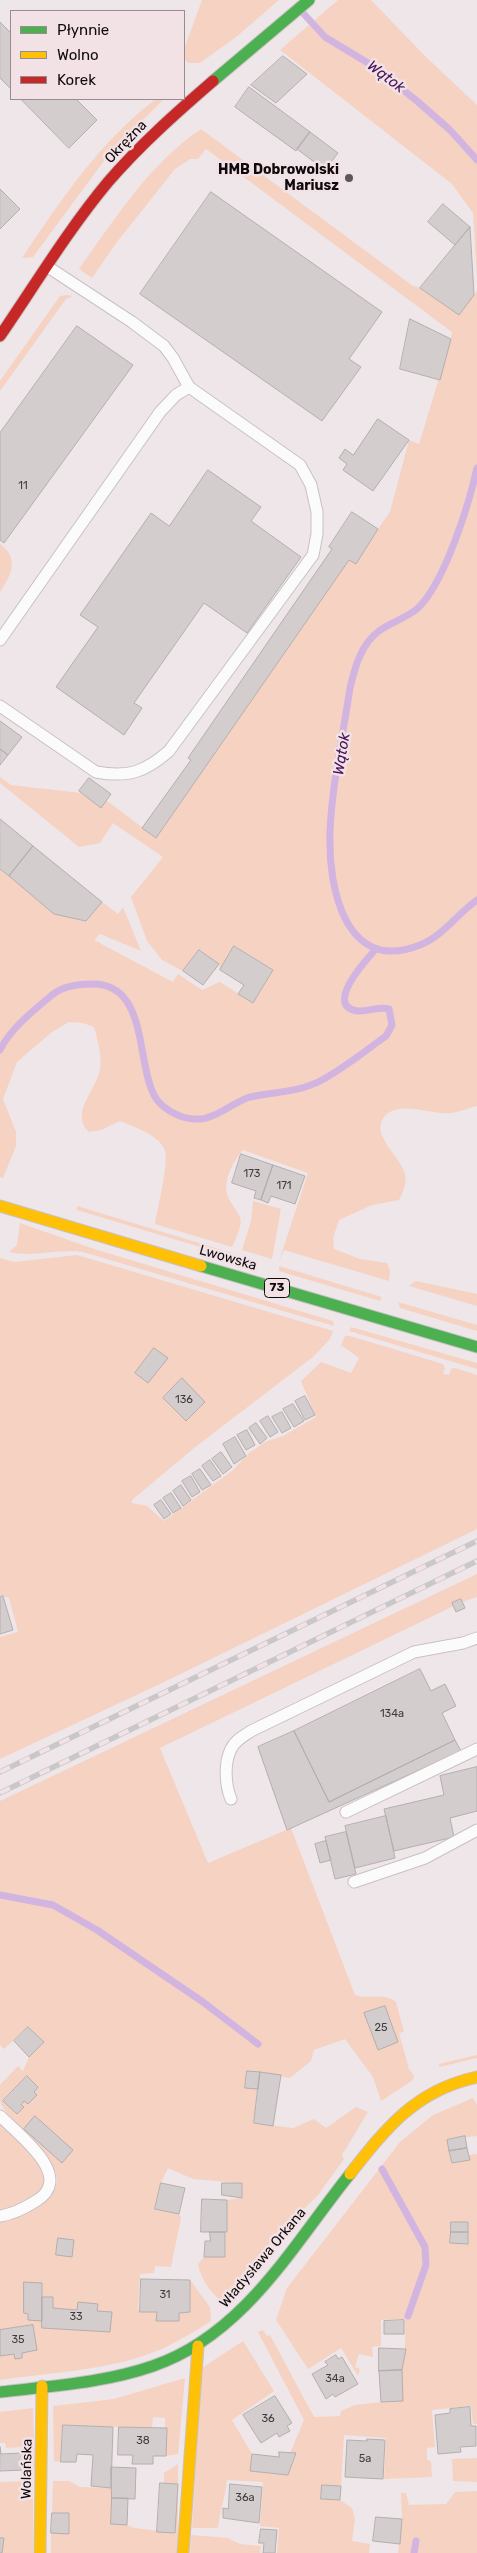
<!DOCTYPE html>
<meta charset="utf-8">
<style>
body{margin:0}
#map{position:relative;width:477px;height:2553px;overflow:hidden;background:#eee6e8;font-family:Rubik,sans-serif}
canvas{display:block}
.legend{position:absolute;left:10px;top:10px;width:175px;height:90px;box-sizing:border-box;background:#f2e2e6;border:1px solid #978c8f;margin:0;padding:6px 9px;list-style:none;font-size:15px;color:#0f0a0c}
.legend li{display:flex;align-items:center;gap:10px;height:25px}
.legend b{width:25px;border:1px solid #978c8f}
</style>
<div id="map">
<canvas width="477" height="2553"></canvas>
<ul class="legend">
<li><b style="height:6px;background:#4caf50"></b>Płynnie</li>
<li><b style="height:6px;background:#ffc107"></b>Wolno</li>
<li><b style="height:6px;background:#c62828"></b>Korek</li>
</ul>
</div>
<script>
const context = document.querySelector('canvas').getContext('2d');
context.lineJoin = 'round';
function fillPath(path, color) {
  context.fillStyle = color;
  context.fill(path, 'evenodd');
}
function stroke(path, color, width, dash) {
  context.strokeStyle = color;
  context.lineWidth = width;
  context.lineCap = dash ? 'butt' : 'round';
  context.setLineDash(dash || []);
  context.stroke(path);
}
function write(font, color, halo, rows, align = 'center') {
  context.font = font + ' Rubik,sans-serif';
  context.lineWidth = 5;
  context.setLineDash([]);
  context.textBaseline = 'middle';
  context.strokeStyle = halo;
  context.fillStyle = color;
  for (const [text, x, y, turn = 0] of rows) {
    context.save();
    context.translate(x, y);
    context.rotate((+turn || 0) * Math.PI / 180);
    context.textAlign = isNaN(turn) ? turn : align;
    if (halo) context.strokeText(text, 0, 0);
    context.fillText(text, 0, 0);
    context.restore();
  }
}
fillPath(new Path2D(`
 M202,0H279L236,37L200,63H188L184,59V49Z
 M338,0H371L424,55L477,105V278L473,213L452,184L280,50Z
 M156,99H164L109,154L33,257L22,258C61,200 100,141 156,99Z
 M201,129L413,286L420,288L459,314L477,291V1106C469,1108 459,1112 451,1113C432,1115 402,1101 387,1114C366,1132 401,1156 405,1174C407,1184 403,1192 399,1200L372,1205L339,1220L333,1238L334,1249L360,1259L387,1263L390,1271L389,1281L284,1250L279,1261L308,1173L243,1150C233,1161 222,1182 228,1197C231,1204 237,1210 240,1217C243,1226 235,1239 232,1247L155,1224C157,1210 169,1163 165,1151C160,1135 134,1127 120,1121L101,1130L89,1132C69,1113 97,1089 100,1070C102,1057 98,1040 94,1027L83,1023L69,1022L52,1032L17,1062L3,1099L16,1132V1146L3,1178L0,1177V869L55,914L86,921L102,902L118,914L123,907L141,951L100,934L94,940L173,982L178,974L202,990L220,982L253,1003L273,970L235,946L220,970L219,964L199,950L183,971L162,960L147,941L131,897L163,857L113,823L100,843L79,847L0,783V777L11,785L81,793L101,807L106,800L156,838L349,560L378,529L390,512L409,440L419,444L451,339L452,332L448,329L206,149L198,159H190L175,169L117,242L92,278L79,269C115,219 149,164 201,129Z
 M67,295L73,296L66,299L0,391V381L60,296Z
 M0,544C20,558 11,576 0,592Z
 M253,1201L281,1209L272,1259L242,1250L251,1221Z
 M77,1206L232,1253L233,1254L230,1256L77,1210Z
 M20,1223L94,1249L333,1321L334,1326L83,1252C59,1248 33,1258 9,1252L17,1245Z
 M77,1255L333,1331L330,1339L313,1357L194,1448L132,1500V1503L147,1506L164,1521L233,1470L249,1453L265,1442L283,1436L316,1417L301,1381L321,1362L351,1373L359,1358L341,1345L345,1336H350L443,1364L445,1368L443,1374L449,1375L451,1369L455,1368L477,1375V1529L162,1683L0,1759V1637L18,1632L9,1598L0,1595V1258L14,1262Z
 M279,1266L382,1297L380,1301L279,1271Z
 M416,1281L477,1294V1306L409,1286Z
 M398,1302L477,1325V1331L400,1308Z
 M351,1327L477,1363V1369L349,1331Z
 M477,1574V1597L462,1602L160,1748L208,1863L291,1828L355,1995C369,2000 382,1992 396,2002L404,2032L399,2033L409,2069L414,2076L413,2080L381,2101L373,2077L345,2039L314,2050L311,2061L290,2078L247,2071L245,2087L258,2089L254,2123L293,2128L314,2119L326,2128L356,2107L368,2112L342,2155L344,2159L318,2195L276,2237L257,2259V2271L229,2306C214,2298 201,2281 198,2264L204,2257H225L227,2200L242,2198V2183L193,2179L168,2168L161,2183L155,2208L179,2214L181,2218L171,2267L155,2266L154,2273L140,2274L138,2310L157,2312V2321H179V2313L190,2312V2280L210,2307L211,2321C189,2335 168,2348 143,2356C98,2371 47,2373 0,2380V2220C113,2181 29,2158 1,2104C0,2099 0,2090 0,2085L18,2066L23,2071L29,2057L43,2042L28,2027L4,2049L0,2045V1801ZM27,2076L38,2086L34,2092L37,2095L28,2104L24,2101L21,2105L24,2107L17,2114L3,2100Z
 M477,2055V2058L439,2067V2064Z
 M473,2098L477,2105V2136L447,2140L452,2163L469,2160V2155L477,2154V2424H473L471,2406L432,2410L435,2447L427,2448V2459L431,2462L432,2477L384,2479L386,2438L344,2435L341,2486L323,2485L321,2499L340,2500L352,2508L355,2519L352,2541L370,2544L369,2553H277L279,2528L260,2526L263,2482L227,2480C225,2497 220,2511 218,2528H192L202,2368L243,2341L274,2391L232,2420L252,2454L251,2471L288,2475L296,2454L290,2453L304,2420L258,2332L263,2330L267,2336L270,2335L314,2417L340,2416L341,2411L355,2405L381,2402C404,2366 406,2362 405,2319L381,2320V2346L372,2347L373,2357L359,2354L355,2367L360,2369L358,2376L341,2348L308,2369L276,2320L287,2288L400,2142L433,2115ZM451,2222H468L450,2243Z
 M0,2123C16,2139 64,2173 36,2196C26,2204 11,2207 0,2212Z
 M185,2378L178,2454L166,2456L167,2429L165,2428V2418L153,2417L152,2428L63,2425L61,2462L54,2461L53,2406L114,2399Z
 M33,2408L35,2468L24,2470L23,2447L6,2448L5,2443H0V2412Z
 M477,2458V2482L453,2481L452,2459Z
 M178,2464V2553H51V2533H69V2513H52L53,2481H69L80,2487L113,2488L127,2525L134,2528L175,2533L178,2484L164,2483V2473Z
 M33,2481V2553H0V2482Z
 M477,2491V2553H398L402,2519L401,2493H406L409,2505L446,2504L455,2492Z
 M191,2535L228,2538L240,2544L261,2546L260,2553H190Z`), '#f6d2c3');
stroke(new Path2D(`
 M303,13L325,37L373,66L417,101L450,130L477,160
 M477,468C469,504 445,582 418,608C407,618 391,622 379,631C361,644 355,667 350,688C343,735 332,784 330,832C328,887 345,975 420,945C443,936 457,914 477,900
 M0,1050C11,1028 33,1011 52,995C63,986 76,984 91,984C148,982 136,1061 154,1095C159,1105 170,1112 180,1116C187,1119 199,1120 206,1118C222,1114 234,1102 250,1097C273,1092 299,1092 320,1081C343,1069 365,1051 386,1036L392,1025L389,1009C378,1006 368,1012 358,1011C323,1007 366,960 375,950
 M0,1895L53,1905L97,1930L203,2002L258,2044
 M382,2169L425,2247L426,2265L408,2316
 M414,2553L416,2541`), '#d2b4e0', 7);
const building = new Path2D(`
 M0,22L11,33V89L0,78Z
 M283,56L307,74L276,103L251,85Z
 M249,87L310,132L296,151L235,107Z
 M21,99H76L97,120L69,148Z
 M310,132L338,153L325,170L297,149Z
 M0,189L20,209L0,229Z
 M211,192L382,312L349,359L361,367L322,421L140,294Z
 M443,204L470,227L455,245L428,222Z
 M470,227L474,295L459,315L420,288Z
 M410,319L451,339L440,380L400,369Z
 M77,326L133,365L4,543L0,540V433Z
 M378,419L409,440L373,491L343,470L347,464L339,458L345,449L353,455Z
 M208,470L261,507L251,521L301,557L247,633L204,603L134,703L142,708L124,735L56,687L98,627L80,615L151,513L169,526Z
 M352,512L378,529L356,564L349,560L156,838L142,828L191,760L188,758L332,549L329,547Z
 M0,721L22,737L8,755L0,749Z
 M0,749L8,755L0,765Z
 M89,778L111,794L101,808L79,791Z
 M0,819L33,846L9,876L0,869Z
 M33,846L102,902L86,921L54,914L9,876Z
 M234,946L273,970L253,1003L238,994L244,985L220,970Z
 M199,950L219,964L203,985L183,971Z
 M241,1154L273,1165L261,1200L254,1198L256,1191L232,1183Z
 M273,1165L305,1176L295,1204L271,1196L268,1203L261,1200Z
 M154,1348L168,1358L148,1383L135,1373Z
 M182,1378L205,1402L186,1421L163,1398Z
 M305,1396L315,1415L305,1420L295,1401Z
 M293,1404L304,1421L294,1427L283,1409Z
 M282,1412L291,1428L282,1433L272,1417Z
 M268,1416L278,1432L270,1437L260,1421Z
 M256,1423L267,1438L260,1444L249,1428Z
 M247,1430L255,1445L246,1450L237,1435Z
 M235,1437L246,1456L234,1464L223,1444Z
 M221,1452L232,1467L223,1474L212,1459Z
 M210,1460L221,1476L213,1481L202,1466Z
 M200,1469L211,1485L202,1490L192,1474Z
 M191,1476L200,1492L192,1497L182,1481Z
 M181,1485L191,1500L183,1506L173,1491Z
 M171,1493L181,1508L173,1513L163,1498Z
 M161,1500L171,1514L164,1519L154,1505Z
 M3,1596L13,1630L0,1634V1597Z
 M461,1599L465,1608L456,1612L452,1603Z
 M420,1669L431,1691L445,1684L456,1706L442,1713L455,1740L329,1802L294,1731Z
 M294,1731L329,1802L455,1740L461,1751L287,1830L258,1747Z
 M477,1767V1811L450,1818L454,1837L394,1851L384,1809L444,1795L440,1776Z
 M386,1816L395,1858L355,1868L345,1826Z
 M346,1832L356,1874L335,1879L325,1837Z
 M326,1841L331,1860L320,1863L315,1844Z
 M385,2006L398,2042L378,2050L364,2013Z
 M28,2027L44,2042L29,2057L14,2041Z
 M247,2071L260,2072L258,2089L245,2088Z
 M260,2072L281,2075L273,2126L254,2123Z
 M27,2076L38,2087L34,2092L37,2095L28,2104L24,2101L21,2105L24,2107L17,2114L3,2101Z
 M35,2116L73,2150L62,2163L24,2129Z
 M465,2136L467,2148L449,2151L447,2140Z
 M467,2148L470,2160L452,2163L449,2151Z
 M161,2183L185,2188L179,2214L155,2209Z
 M222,2183H242V2198L222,2195Z
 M202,2199L227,2200V2232H201Z
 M451,2222H468V2232H451Z
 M210,2232H225V2257H204L205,2241H210Z
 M451,2232H468V2244L450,2243Z
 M58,2238L74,2240L72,2257L56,2255Z
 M141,2279L190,2280V2312L179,2313V2321H156L157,2312H140Z
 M24,2282L42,2283V2321L28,2320V2314L24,2313Z
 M42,2297H53V2308L77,2310L78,2302L98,2304L97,2311L112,2312L110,2332L42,2328Z
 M404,2320V2334H384V2321Z
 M33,2325L37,2350L22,2353V2358L15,2359L14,2354L0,2356V2330Z
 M379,2348L406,2349L402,2370L379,2371Z
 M336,2355L338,2359L342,2357L358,2384L335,2397L333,2394L326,2399L312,2374L328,2365L325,2362Z
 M402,2370L403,2401L381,2402L379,2371Z
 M275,2396L292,2423L287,2426L290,2431L279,2437L277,2433L261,2443L243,2415Z
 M470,2407L471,2426H476V2446L460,2447L461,2452L438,2454L435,2415L450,2413V2409Z
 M63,2425L113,2427L111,2488L91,2486L93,2455L77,2454L76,2462H61Z
 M119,2427L167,2428L166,2456H153V2464H132L133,2455H118Z
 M367,2439L385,2440L383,2479L345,2477L347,2440L367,2441Z
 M0,2447L1,2454L23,2453L24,2470L0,2471Z
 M279,2452L296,2453L288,2475L250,2471L252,2454L279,2457Z
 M111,2467L136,2468L135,2499L112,2498Z
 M160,2483L178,2484L175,2533L157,2532Z
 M230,2484L262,2487L259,2523L223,2518V2508L228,2509Z
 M322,2485L341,2486L340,2500L321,2499Z
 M112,2498H128L127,2525L111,2524Z
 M52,2513H69V2534L51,2533Z
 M376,2517L402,2519L400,2544L373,2541Z
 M261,2529L277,2530L275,2553H263L264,2543H259Z
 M0,2538H4L2,2553H0Z`);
fillPath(building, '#d3cdcd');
stroke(building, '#b4aeae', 1);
const lane = new Path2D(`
 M48,267L132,322L164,346L173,358L189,387
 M0,640L160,412L176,395L189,387L300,465L311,485L317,512V534L313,555L169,751C145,772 128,778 96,772L0,706
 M231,1799C225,1785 224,1763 231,1749C235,1740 244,1736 251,1731L414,1652L463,1643L477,1638
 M346,1812L477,1749
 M354,1882L425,1858L477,1830
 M0,2116C19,2135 76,2177 36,2201C25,2208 13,2214 0,2216`);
const fast = new Path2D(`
 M213,81L309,0
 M201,1266L477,1347
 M0,2392C51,2386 104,2383 153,2366C244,2335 293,2245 350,2174`);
const slow = new Path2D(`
 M0,1206L201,1266
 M350,2174C387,2127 416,2090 477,2077
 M40,2553L42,2386
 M183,2553L198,2346`);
const jam = new Path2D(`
 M0,336C35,285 68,230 108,182C140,145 176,113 213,81`);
stroke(lane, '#c8c1c3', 13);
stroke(fast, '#c8c1c3', 13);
stroke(slow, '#c8c1c3', 13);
stroke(jam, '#c8c1c3', 13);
stroke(lane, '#fcfbfc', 11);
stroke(fast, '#4caf50', 11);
stroke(slow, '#ffc107', 11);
stroke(jam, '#c62828', 11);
const rail = new Path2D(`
 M0,1772L477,1541
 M0,1793L477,1561`);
stroke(rail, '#c9c7c7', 5.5);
stroke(rail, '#f2e2e6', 4, [11]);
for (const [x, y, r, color] of [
 [349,178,5,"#5d5759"]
]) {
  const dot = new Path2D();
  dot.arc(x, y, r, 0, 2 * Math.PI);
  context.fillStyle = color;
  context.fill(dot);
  stroke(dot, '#f2e2e6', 2);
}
write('11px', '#413c3d', null, [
 ["11",23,486],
 ["173",252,1174],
 ["171",284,1186],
 ["136",184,1400],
 ["134a",392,1714],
 ["25",381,2028],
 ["31",165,2295],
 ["33",76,2317],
 ["35",18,2340],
 ["34a",335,2379],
 ["36",268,2419],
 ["38",143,2441],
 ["5a",365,2459],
 ["36a",245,2498]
]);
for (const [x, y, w] of [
 [277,1288,25]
]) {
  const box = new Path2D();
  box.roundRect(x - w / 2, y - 9.5, w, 19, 4);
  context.fillStyle = '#f2e2e6';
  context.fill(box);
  stroke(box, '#0f0a0c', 1);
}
write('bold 12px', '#0f0a0c', null, [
 ["73",277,1288]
]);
write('14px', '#0f0a0c', '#f2e2e6', [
 ["Okrężna",126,142,-46],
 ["Lwowska",228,1258,16],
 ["Władysława Orkana",263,2258,-50],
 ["Wolańska",27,2469,-89]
]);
write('bold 14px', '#0f0a0c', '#f2e2e6', [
 ["HMB Dobrowolski",339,170],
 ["Mariusz",339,186]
], 'right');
write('italic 15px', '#45125b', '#f2e2e6', [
 ["Wątok",386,77,37],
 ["Wątok",342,754,-81]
]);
</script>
